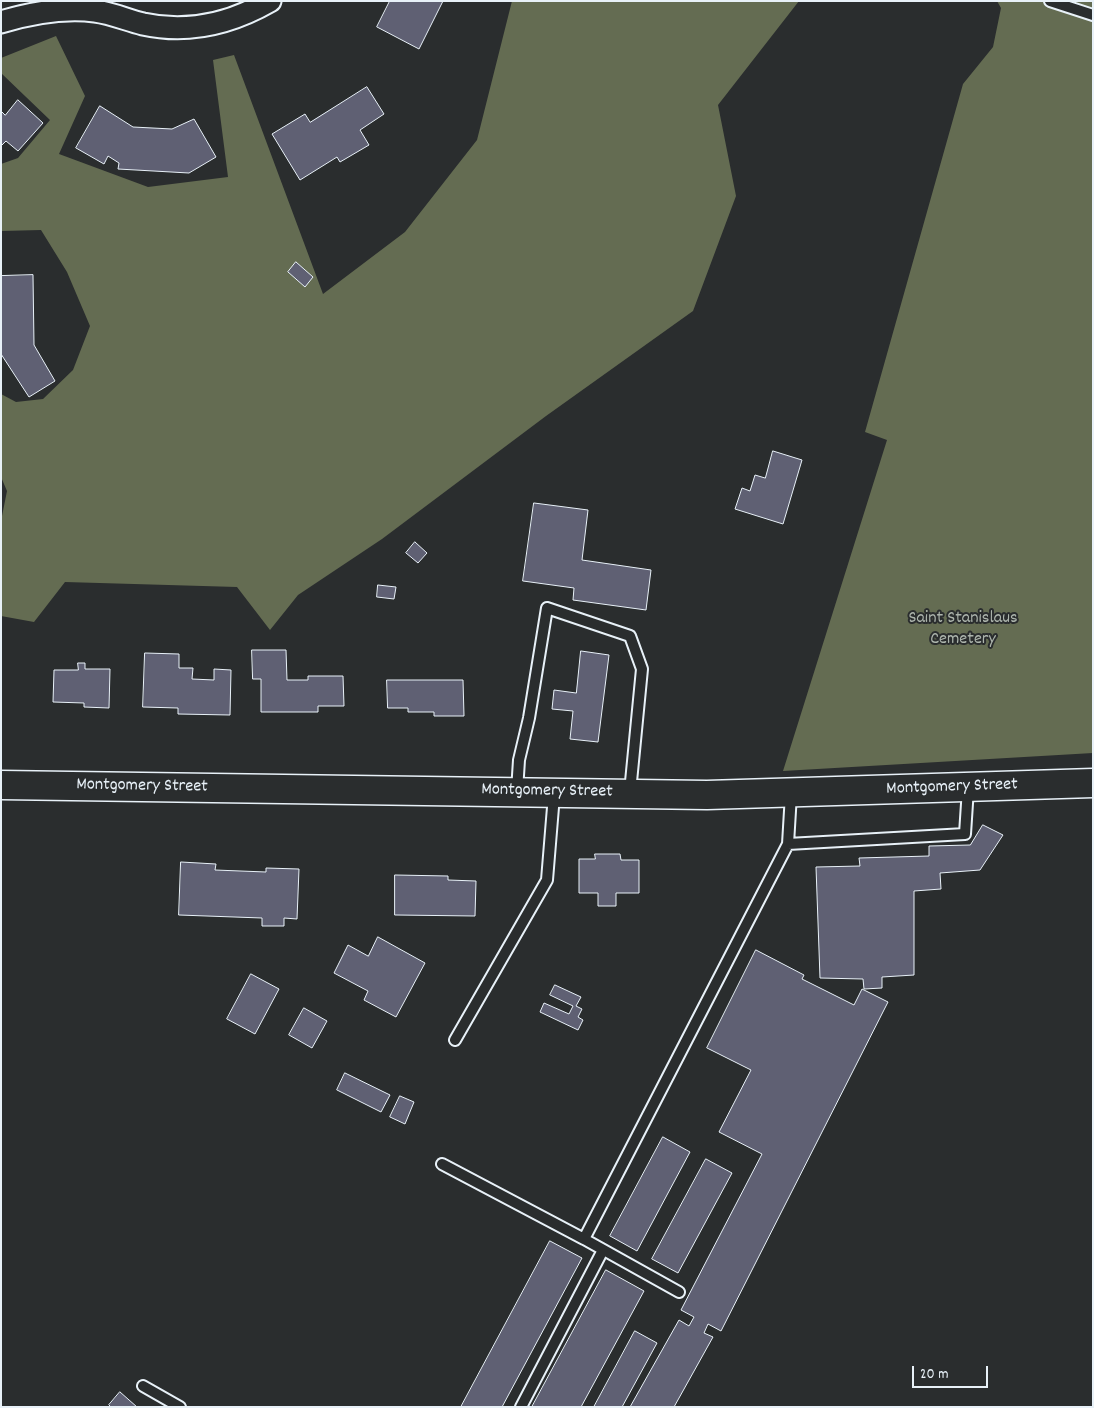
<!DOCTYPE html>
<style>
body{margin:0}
#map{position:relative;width:1094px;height:1408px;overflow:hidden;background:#2a2d2e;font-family:Dekko,sans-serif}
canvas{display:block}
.frame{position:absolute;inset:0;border:2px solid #e8f1f8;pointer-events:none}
.scale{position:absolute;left:912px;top:1366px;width:76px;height:22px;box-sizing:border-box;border:2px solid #e8f1f8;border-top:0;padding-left:6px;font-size:15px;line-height:18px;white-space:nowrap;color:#e8f1f8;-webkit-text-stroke:4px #2a2d2e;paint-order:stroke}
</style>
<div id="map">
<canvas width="1094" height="1408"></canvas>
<div class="frame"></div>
<div class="scale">20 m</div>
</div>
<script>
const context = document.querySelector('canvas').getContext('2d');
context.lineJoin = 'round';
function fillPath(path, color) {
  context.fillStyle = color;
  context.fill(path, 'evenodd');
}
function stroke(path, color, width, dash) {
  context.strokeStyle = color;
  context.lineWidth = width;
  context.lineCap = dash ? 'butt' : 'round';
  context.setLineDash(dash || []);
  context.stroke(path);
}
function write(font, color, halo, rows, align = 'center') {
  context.font = font + ' Dekko,sans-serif';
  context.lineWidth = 4;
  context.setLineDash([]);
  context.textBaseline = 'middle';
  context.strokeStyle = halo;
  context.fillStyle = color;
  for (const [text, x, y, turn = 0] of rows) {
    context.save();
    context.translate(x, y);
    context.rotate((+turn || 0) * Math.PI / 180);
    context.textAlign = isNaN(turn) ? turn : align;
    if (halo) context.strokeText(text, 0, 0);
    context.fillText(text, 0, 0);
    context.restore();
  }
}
fillPath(new Path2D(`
 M512,1H799L718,105L736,196L693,311L546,416L382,539L298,595L270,630L237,587L65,582L34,622L1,616V521L7,491L1,477V394L16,402L43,399L73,370L90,326L67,272L41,230L1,231V164L18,158L50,120L1,73V58L56,36L85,96L59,154L148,187L228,177L213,60L234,55L323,294L405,232L477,140Z
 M997,1H1093V753L783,771L887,440L865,432L963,84L993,47L1001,8Z`), '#646c52');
const building = new Path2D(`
 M390,1H443L419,49L377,27Z
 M367,87L384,114L360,130L369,145L340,162L337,157L300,180L272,134L305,114L310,122Z
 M18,100L43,123L18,151L6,141L1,146V111L5,115Z
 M100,106L133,127L172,129L194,119L216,157L189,173L118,169L119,163L108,156L104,164L76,148Z
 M296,262L313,277L305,287L288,272Z
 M33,275L34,345L55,381L29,397L1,354V276Z
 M773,451L802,460L783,524L735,509L742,488L750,491L755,475L765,478Z
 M534,503L588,510L582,560L651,570L646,610L573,600L574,588L523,581Z
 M415,542L427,553L418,563L406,553Z
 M378,585L396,587L394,599L377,597Z
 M252,650H286L287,680H308V676H343L344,706H318V712H261V679H253Z
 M581,651L609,655L598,742L570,739L573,711L552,709L554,690L576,693Z
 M145,653L179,654V668H193L192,679L214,680V669L231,670L230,715L178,714V708L143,707Z
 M78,663H85V669H110L109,708L84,707V703L53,702L54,670H78Z
 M387,680H463L464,716H434V712H408V708H388Z
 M983,825L1003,835L980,870L940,873L941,889L914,891V975L882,977V988L864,989L863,979L820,978L816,867L860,866L859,858L929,856V846L970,845Z
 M595,854H620L621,860H639V893H616V906H598V893H579V859H595Z
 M181,862L216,864L215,870L266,872V868L299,869L297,919L284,918V926H262V918L179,915Z
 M395,875L448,876V880L476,881L475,916L395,915Z
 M378,937L425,963L396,1017L364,1000L368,991L334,973L348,945L368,956Z
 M756,950L804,975L802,979L854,1005L862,989L888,1002L721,1331L708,1324L704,1333L713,1337L674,1407H630L679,1320L689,1326L694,1317L681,1310L762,1154L719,1132L751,1070L707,1048Z
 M251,974L279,989L255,1034L227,1019Z
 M555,985L581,997L576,1006L582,1009L578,1017L583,1020L578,1030L540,1012L544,1003L569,1014L573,1006L550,995Z
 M304,1008L327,1021L312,1048L289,1035Z
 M345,1073L390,1095L381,1112L337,1090Z
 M400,1096L414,1102L405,1124L390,1117Z
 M663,1137L690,1152L637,1251L610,1236Z
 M706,1159L732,1173L678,1273L652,1259Z
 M550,1241L582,1258L502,1407H461Z
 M606,1270L644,1291L581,1407H532Z
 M635,1331L657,1343L622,1407H594Z
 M120,1392L137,1407H111L109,1405Z`);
fillPath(building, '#5f6073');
stroke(building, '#e8f1f8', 1);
const service = new Path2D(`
 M1050,1L1093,15
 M517,791L519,760L529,718L547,608L630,636L642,669L630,792
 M791,794L788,844L965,834L968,788
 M455,1040L547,880L554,795
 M442,1164L584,1239L788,844
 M584,1239L679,1292
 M143,1386L180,1407
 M521,1407L603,1250`);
const minor = new Path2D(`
 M1,22C31,13 63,7 95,11C111,13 127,20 143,24C188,34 230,24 270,1`);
const secondary = new Path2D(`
 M1,785L707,795L1093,783`);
stroke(service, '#e8f1f8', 14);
stroke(minor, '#e8f1f8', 25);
stroke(secondary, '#e8f1f8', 31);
stroke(service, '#2a2d2e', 10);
stroke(minor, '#2a2d2e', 21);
stroke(secondary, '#2a2d2e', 28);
write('18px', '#adb5ad', '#2a2d2e', [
 ["Saint Stanislaus",963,620],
 ["Cemetery",963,641]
]);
write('18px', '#e8f1f8', '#2a2d2e', [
 ["Montgomery Street",142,787,1],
 ["Montgomery Street",952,788,-2],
 ["Montgomery Street",547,792,1]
]);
</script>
